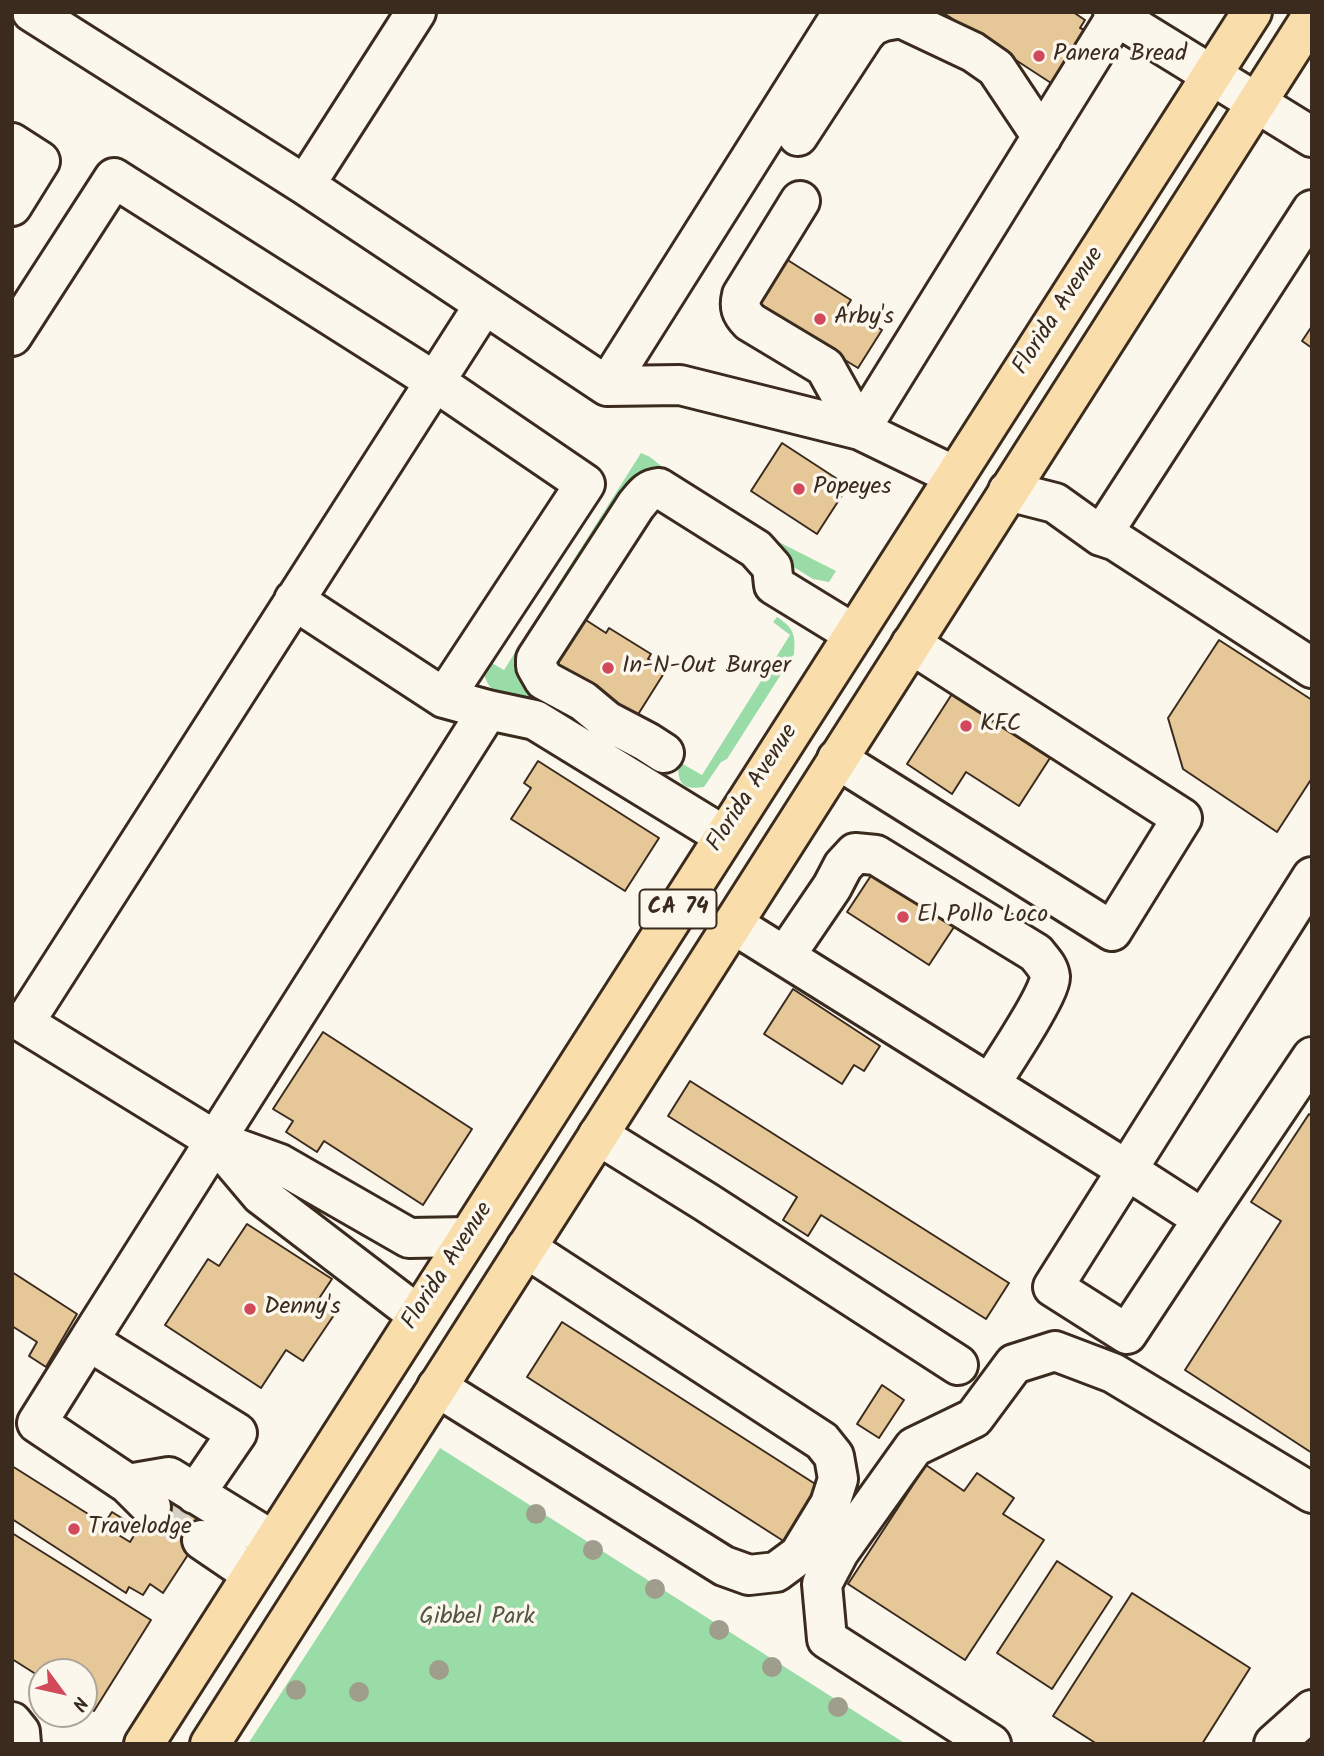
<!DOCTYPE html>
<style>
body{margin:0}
#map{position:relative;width:1324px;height:1756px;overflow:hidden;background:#fbf7ec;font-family:Kalam,sans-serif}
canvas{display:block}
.frame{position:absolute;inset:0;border:14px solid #3b2a1e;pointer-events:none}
.north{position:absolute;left:28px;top:1658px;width:70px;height:70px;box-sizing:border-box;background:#fbf7ec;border:2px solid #aea59a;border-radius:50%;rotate:123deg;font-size:19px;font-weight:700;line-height:28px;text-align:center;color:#3b2a1e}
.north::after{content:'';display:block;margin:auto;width:24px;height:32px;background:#d1495b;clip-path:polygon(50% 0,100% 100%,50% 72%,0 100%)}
</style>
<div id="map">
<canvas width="1324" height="1756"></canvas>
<div class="frame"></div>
<div class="north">N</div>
</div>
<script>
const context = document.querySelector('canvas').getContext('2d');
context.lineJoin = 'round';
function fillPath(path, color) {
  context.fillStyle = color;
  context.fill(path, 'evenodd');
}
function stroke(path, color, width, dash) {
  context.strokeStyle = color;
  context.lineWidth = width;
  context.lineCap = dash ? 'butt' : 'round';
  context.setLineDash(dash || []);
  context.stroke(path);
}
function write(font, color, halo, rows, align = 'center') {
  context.font = font + ' Kalam,sans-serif';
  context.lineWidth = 7;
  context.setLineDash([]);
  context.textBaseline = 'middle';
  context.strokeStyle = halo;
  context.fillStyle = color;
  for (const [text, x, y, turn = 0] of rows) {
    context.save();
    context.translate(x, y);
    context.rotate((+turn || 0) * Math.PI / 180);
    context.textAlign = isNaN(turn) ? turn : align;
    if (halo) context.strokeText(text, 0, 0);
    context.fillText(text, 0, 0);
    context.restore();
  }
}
fillPath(new Path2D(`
 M641,453L650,457L675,477L759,532L836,571L829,582L813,579L784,561L665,478L525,662L635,754H623L495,692C485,682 482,674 485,659L504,670Z
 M777,617C793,627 796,635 794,654L727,759L721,762L704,787C683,790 678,784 678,764L681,763L702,775L790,635L773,622Z
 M440,1448L906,1744H248Z`), '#9adca7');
const building = new Path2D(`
 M942,12H1073L1085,20L1080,28L1085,30L1051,83Z
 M786,259L851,300L846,308L882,330L858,368L756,306Z
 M1312,326V348L1302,341Z
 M782,443L848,486L817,534L751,491Z
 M575,613L606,633L609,628L651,654L648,659L666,670L632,724L546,660Z
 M1219,640L1312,700V778L1277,832L1183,769L1168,718Z
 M952,694L1050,758L1019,806L966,772L952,794L907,764Z
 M538,761L659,838L625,891L511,819L531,788L524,783Z
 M876,868L958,921L929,965L847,912Z
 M793,989L880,1046L864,1071L854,1065L842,1084L764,1034Z
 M323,1032L472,1129L423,1205L324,1141L317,1152L286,1132L293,1121L273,1109Z
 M690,1081L1009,1283L986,1319L821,1215L808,1236L783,1220L797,1197L668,1116Z
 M1309,1114L1312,1116V1453L1185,1370L1281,1221L1251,1202Z
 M247,1224L332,1279L316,1303L334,1315L303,1361L286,1350L261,1388L165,1325L208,1259L219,1266Z
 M12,1272L77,1314L46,1367L29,1356L37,1342L12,1326Z
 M562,1322L820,1487L785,1542L527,1377Z
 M882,1385L904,1400L879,1438L857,1424Z
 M926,1465L964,1491L977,1473L1014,1498L1003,1514L1044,1540L965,1660L848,1584Z
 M12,1466L104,1524L112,1512L125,1520L117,1534L130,1542L162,1490L210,1521L163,1593L150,1584L143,1595L129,1587L126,1593L12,1519Z
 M12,1533L151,1620L94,1711L84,1705V1672H42V1678L12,1659Z
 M1057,1561L1112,1597L1052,1689L997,1653Z
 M1132,1593L1250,1668L1202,1744H1097L1053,1716Z`);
fillPath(building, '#e5c798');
stroke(building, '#3b2a1e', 2);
stroke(new Path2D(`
 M151,1507L202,1540`), '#d5cec3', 38, [38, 19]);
const minor = new Path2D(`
 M32,12L305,185L607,386
 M843,12L607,386L680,385L860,430L955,476
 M1113,12L1116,16L1312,137
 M798,136L864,35L872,26L884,21L901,18L973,52L996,68L1042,137
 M12,143L40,161L12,206
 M305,185L416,12
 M800,201L742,295C739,307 741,313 750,322L825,367L860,430L1119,12
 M12,336L114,178L434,381L585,484L444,698
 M1008,491L1055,503L1101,536L1116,541L1312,668
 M1101,536L1312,210
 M294,600L444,698L488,710L535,720L724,836
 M664,753L647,742L607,721L583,701L544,680L536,666V659L636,505C643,497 647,489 659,488L756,549L772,567L774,585L854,634
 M837,759L1112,931L1182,818L911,644
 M733,924L1127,1170L1312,877
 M785,956L832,887L843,866L855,853L876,855L1036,953C1042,961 1049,967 1050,977C1051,992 1001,1067 990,1084
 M598,1135L706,1202L958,1365
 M217,1143L261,1195L418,1315
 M1203,1219L1127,1334L1053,1287L1127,1170L1203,1219L1312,1057
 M468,1237L409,1238L280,1164L216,1141L24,1023L484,305
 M89,1340L37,1423L128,1484L151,1507
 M437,1387L724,1566L749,1575L776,1572L799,1555L830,1504L838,1479L834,1456L822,1441L526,1248
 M128,1484L169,1477L273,1541
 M195,1494L237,1433L92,1343L89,1340L488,710
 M202,1540L252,1574
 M12,1722L20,1732L21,1744
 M991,1744L827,1639L822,1584L839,1552L914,1447L974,1418L1014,1364L1055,1351L1113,1373L1312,1493
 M1274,1744L1312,1710`);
const major = new Path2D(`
 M144,1744L1252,12
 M210,1744L1312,16`);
stroke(minor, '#3b2a1e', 44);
stroke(major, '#3b2a1e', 44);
stroke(minor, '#fbf7ec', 38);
stroke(major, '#f9deab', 38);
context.fillStyle = '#9f9e8d';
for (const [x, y] of [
 [536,1514],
 [593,1550],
 [655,1589],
 [719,1630],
 [772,1667],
 [439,1670],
 [296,1690],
 [359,1692],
 [838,1707]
]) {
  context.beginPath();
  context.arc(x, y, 10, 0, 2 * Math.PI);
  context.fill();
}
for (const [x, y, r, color] of [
 [1039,56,7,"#d1495b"],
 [820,319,7,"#d1495b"],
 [799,489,7,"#d1495b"],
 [608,668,7,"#d1495b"],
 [966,726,7,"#d1495b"],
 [903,917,7,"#d1495b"],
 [250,1309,7,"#d1495b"],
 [74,1529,7,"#d1495b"]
]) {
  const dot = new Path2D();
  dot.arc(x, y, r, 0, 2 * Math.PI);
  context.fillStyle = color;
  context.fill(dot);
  stroke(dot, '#fbf7ec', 2.5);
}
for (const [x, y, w] of [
 [678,909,77]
]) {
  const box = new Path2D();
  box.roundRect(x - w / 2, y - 19.5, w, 39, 5);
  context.fillStyle = '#fbf7ec';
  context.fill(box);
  stroke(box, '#3b2a1e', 2);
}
write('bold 23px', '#3b2a1e', null, [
 ["CA 74",678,909]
]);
write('24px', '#3b2a1e', '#fbf7ec', [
 ["Panera Bread",1053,56],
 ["Arby's",834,319],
 ["Popeyes",813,489],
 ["In-N-Out Burger",622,668],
 ["KFC",980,726],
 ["El Pollo Loco",917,917],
 ["Denny's",264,1309],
 ["Travelodge",88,1529]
], 'left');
write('24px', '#3b2a1e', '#fbf7ec', [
 ["Florida Avenue",1060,312,-57],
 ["Florida Avenue",754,789,-57],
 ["Florida Avenue",449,1267,-57]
]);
write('24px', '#535640', '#fbf7ec', [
 ["Gibbel Park",477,1619]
]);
</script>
